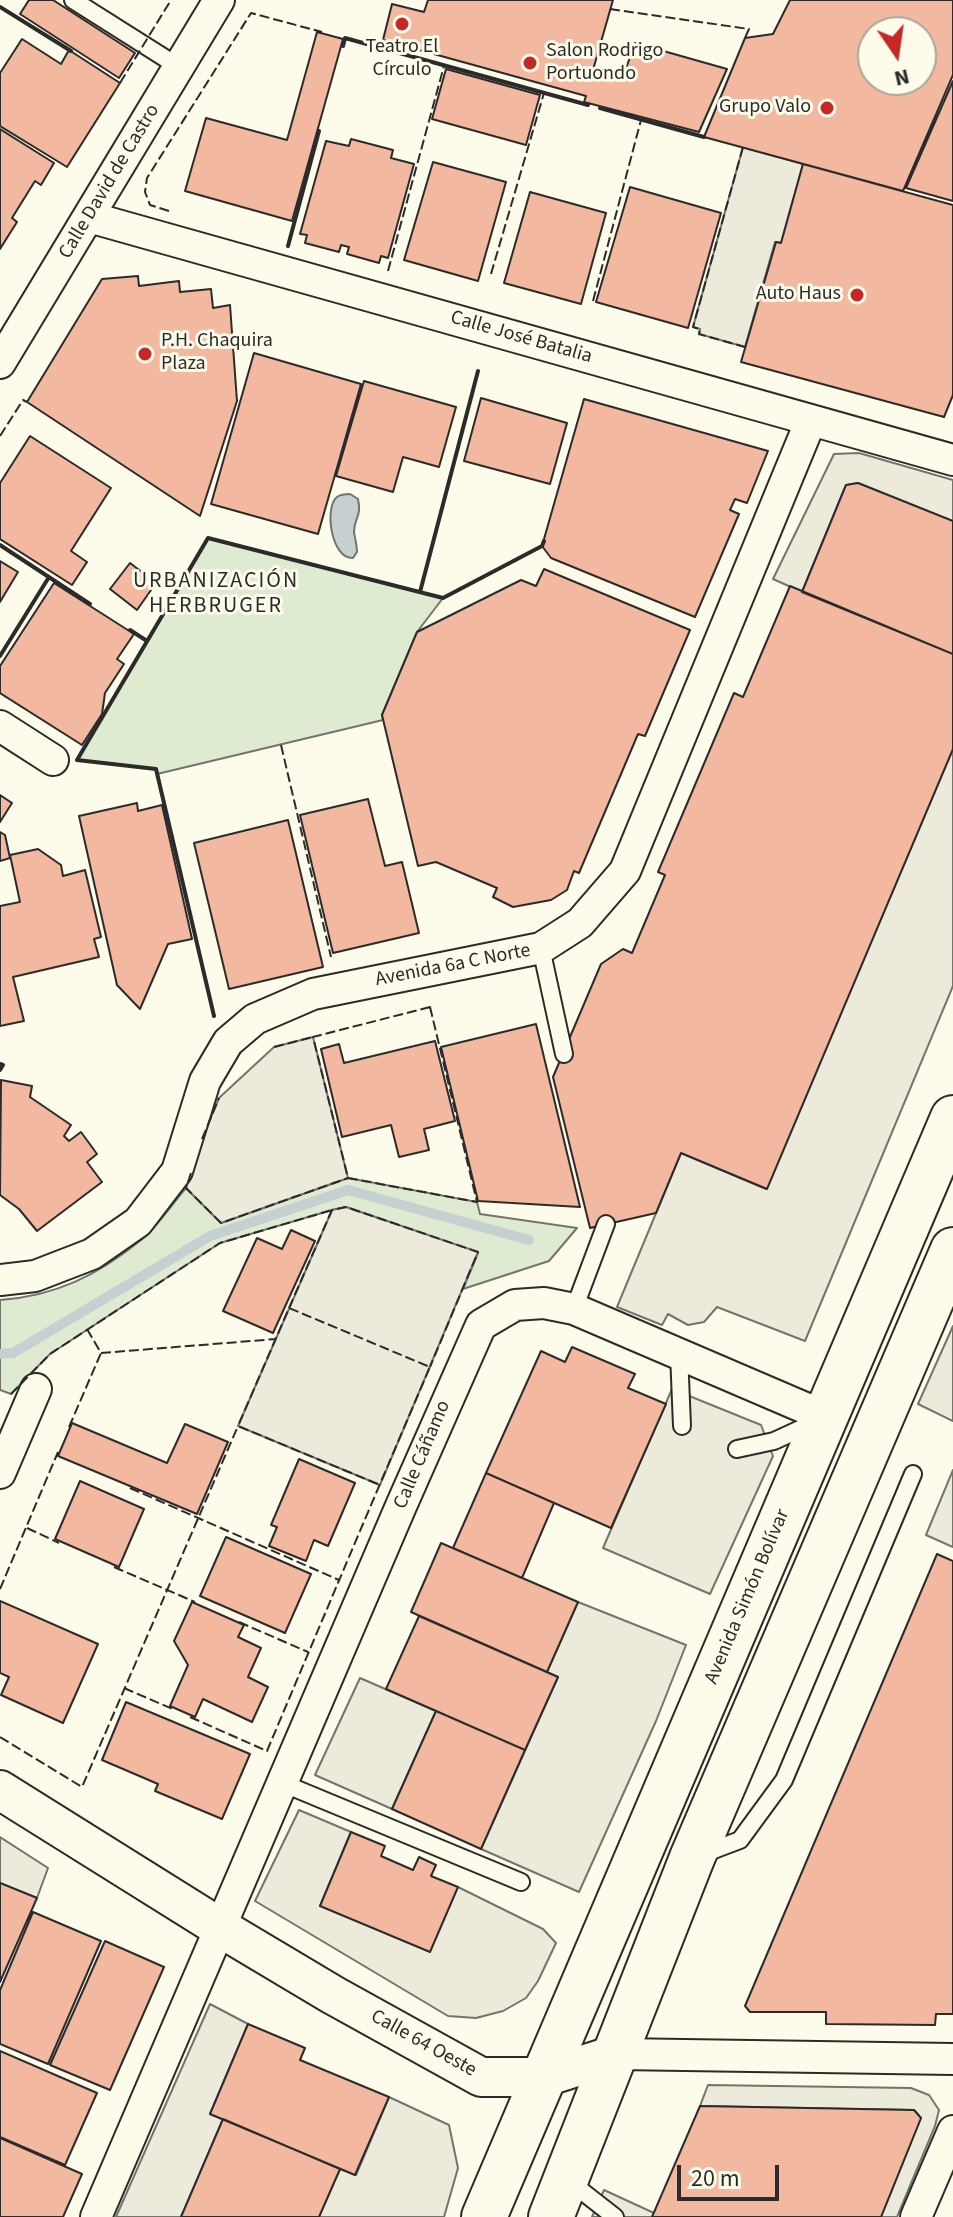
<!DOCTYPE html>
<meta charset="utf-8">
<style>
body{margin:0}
#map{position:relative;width:953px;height:2217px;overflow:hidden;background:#fdfbea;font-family:"Source Sans 3",sans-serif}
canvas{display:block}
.north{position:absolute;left:857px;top:16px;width:80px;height:80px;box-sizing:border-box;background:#fdfbea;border:2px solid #a9a89e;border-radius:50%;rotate:167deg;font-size:22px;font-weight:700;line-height:32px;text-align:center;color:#2b2b2b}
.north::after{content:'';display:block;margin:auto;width:28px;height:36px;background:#c62828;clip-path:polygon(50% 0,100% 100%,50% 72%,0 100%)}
.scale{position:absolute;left:677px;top:2165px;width:102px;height:36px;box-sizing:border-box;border:4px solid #2b2b2b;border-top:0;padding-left:10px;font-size:24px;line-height:28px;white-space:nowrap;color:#2b2b2b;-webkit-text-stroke:6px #fdfbea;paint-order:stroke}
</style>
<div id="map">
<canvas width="953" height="2217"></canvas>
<div class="north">N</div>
<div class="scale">20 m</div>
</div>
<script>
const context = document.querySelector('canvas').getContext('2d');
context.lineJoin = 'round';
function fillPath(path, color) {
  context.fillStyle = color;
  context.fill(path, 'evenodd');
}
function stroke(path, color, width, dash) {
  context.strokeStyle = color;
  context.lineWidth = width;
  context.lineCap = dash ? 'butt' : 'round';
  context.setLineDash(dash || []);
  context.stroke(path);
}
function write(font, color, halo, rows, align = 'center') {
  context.font = font + ' "Source Sans 3",sans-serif';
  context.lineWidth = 6;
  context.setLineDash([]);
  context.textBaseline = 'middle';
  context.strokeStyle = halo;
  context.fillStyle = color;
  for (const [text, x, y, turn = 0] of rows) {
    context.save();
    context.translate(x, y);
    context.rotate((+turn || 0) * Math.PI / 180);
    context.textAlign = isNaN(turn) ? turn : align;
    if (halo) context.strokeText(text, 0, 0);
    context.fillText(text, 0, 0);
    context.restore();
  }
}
const green = new Path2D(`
 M208,538L443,598L417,632L382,715L383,720L157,774L156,769L77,760Z
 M348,1178L477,1202L480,1214L577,1228L549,1261L463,1289L478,1253L346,1207L332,1210L220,1243L50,1354L11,1394L0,1390V1300C56,1296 98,1275 141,1240C158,1226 172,1204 186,1188L221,1223Z`);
fillPath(green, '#deebd1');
stroke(green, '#74746e', 2);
const parking = new Path2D(`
 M743,147L803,164L781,243L775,242L745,347L699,334L700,329L693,327Z
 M859,453L953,480V521L858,483L846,485L802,592L773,579L834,454Z
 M953,749V986L805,1341L717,1307L704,1322L688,1325L668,1314L662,1325L617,1307L681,1153L766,1189Z
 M313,1037L348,1178L221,1223L186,1188L202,1139L219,1098L274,1047Z
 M346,1207L478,1252L380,1485L238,1426L332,1210Z
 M953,1326V1421L918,1404Z
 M672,1389L761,1425L773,1456L710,1594L603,1548Z
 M953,1470V1547L926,1535Z
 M578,1602L686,1645L656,1721L579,1892L481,1849L558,1677L547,1672Z
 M360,1678L436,1711L392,1809L315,1775Z
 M299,1810L351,1832L320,1906L458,1887L543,1929L556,1943L538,1981L526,1998L503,2011L476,2018L448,2016L255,1901Z
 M0,1837L48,1868L37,1898L0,1883Z
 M210,2004L248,2024L210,2114L223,2119L181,2217H116Z
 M708,2085L911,2088L929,2095L939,2110L935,2126L897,2217H881L921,2118L914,2110L700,2106Z
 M389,2097L449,2125L458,2168L444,2217H319L340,2169L356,2175Z
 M604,2190L654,2213L652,2217H592Z`);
fillPath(parking, '#eceadb');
stroke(parking, '#74746e', 2);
const water = new Path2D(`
 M350,494L358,499C362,517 354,518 354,532C355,539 357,545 357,552L353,558C331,559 324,507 337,497C340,495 347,494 350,494Z`);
fillPath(water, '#c7d0d0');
stroke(water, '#74746e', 2);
stroke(new Path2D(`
 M0,1354L13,1353L210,1236L348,1190L529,1240`), '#c7d0d0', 10);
const building = new Path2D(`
 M29,0H53L135,53L119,78L20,14Z
 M428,0H613L593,70L623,77L635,43L727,69L699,132L584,102L586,96L383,40L392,4L424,12Z
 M790,0H953V75L903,191L704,137L745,38L773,34ZM873,32H921V80H873Z
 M317,32L343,39L292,221L185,191L206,118L287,140Z
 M22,39L61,64L69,50L120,83L67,167L0,126V73Z
 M446,69L540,95L526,145L432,119Z
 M953,81V201L906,188Z
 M0,129L54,163L41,185L35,181L12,218L17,222L0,249Z
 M351,139L393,150L391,158L414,164L388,258L381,256L379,263L347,254L349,247L341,245L339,252L305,243L307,235L300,234L326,141L349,146Z
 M433,162L506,182L478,281L404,260Z
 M803,164L953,205V395L944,417L741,362L776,242L781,243Z
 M630,187L721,213L688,328L596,302Z
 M530,192L606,213L581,304L504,283Z
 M138,276L139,286L179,281L180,292L211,289L213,308L230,305L237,401L200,516L27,402L102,279Z
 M254,353L361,384L318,534L211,504Z
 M364,381L456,407L439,467L403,457L393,492L336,476Z
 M481,398L567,423L550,484L464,461Z
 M584,399L768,451L747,503L735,499L730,510L739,514L695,617L551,558L542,546Z
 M30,436L111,488L71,551L87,562L72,585L0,539V483Z
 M858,483L953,521V654L802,592L846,485Z
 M0,561L18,572L0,602Z
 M130,563L156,583L137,610L110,589Z
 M544,569L690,630L645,736L638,734L579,873L574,871L567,890L551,900L513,907L493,897L497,888L436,862L418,866L382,715L417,632L521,580L536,586Z
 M54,583L134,634L117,659L124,664L105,693L102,714L82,745L0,693V666Z
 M790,586L953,654V749L767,1189L681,1153L656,1213L590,1228L553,1077L601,964L623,949L632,953L665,875L658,872L734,693L743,697Z
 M0,795L12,803L0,822Z
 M368,799L385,866L402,862L419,933L333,953L300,815Z
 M137,803L138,811L162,805L192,939L168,944L140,1009L117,985L79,816Z
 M288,820L323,967L229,989L194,843Z
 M0,832L5,835L10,858L0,861Z
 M38,849L61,865L63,876L85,870L101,937L94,939L99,957L13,977L24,1021L0,1026V906L20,902L10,855Z
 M536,1024L580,1207L478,1201L441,1047Z
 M435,1041L455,1121L424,1129L429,1150L399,1157L391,1125L342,1137L321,1049L339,1044L344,1063Z
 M1,1080L32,1086L30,1097L71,1125L64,1136L69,1141L81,1132L97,1154L87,1162L102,1182L37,1231L19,1209L0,1195Z
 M291,1230L315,1241L273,1333L223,1311L257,1238L282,1249Z
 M572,1347L635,1374L628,1388L666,1404L611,1528L486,1473L541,1351L565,1362Z
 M72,1423L167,1463L185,1424L228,1442L197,1514L58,1456Z
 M299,1459L355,1483L328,1546L314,1540L306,1561L269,1546L277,1527L271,1525Z
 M486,1473L554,1503L522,1578L453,1548Z
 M80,1481L144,1509L119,1567L55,1539Z
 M226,1537L311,1574L285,1633L200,1596Z
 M441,1543L578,1602L547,1672L411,1612Z
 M937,1554L953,1561V2014H936L935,2025L826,2024V2012H750L745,2006Z
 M0,1601L98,1644L63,1723L1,1695L9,1677L0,1673Z
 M192,1602L244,1625L238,1637L261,1648L248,1677L268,1687L252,1722L203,1699L195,1717L170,1706L188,1665L174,1641Z
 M419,1616L558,1677L525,1750L386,1689Z
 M126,1702L250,1754L222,1819L155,1791L158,1784L102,1760Z
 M436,1711L525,1750L481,1849L392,1809Z
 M351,1832L385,1846L381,1856L413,1870L419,1857L436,1865L431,1876L458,1887L430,1952L320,1906Z
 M0,1883L37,1898L0,1982Z
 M33,1912L101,1941L48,2064L0,2044V1990Z
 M105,1941L164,1967L110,2090L50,2065Z
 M248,2024L305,2048L300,2060L389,2097L355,2175L210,2114Z
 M0,2051L97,2093L65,2165L0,2137Z
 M700,2106L914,2110L921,2118L881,2217H652Z
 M223,2119L340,2169L319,2217H181Z
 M0,2138L82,2174L63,2217H0Z`);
fillPath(building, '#f2b8a0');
stroke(building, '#2b2b2b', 2);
const service = new Path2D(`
 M73,0L179,67
 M541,948L564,1054
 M574,1309L606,1224
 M679,1353L682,1426
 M737,1449L774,1441L813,1423
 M282,1783L521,1882
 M703,1854L740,1840L784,1780L913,1474
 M569,2181L615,2217`);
const minor = new Path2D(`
 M89,217L953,460
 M0,363L219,0
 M0,726L53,760
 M0,1280L35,1276L92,1254L138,1222L177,1171L205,1081L228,1042L255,1019L313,994L541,948L580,923L625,871L811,420
 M0,1473L36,1389
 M617,2054L953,2059
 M96,2217L401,1506L481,1325L515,1305L544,1303L574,1309L826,1417
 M916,2217L953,2131`);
const tertiary = new Path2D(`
 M0,1790L219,1927L333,1995L481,2077H545L617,2054`);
const primary = new Path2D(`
 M484,2217L953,1118
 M551,2217L692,1858L953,1250`);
stroke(service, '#2b2b2b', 20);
stroke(minor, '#2b2b2b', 34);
stroke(tertiary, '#2b2b2b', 42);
stroke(primary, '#2b2b2b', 48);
stroke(service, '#fdfbea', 16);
stroke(minor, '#fdfbea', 30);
stroke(tertiary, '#fdfbea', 38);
stroke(primary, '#fdfbea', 44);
stroke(new Path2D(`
 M610,9L749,29L745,38
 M120,83L171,0
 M743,147L693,327L700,329L699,334L745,347
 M169,211L150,205L145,192L147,178L251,13L322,32
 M388,271L444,66
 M491,274L544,93
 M593,301L641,120
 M0,436L23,400L27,402
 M281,745L331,957
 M430,1007L477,1202L348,1178L313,1037Z
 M274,1047L313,1037
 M202,1139L219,1098
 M191,1173L186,1188L221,1223L348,1178
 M289,1308L332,1210L346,1207L478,1252L430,1367
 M87,1329L101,1353
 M101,1353L276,1339
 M11,1394L50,1354L220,1243L332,1210
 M69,1427L101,1353
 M130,1488L339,1580
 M27,1528L59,1543
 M114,1567L195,1602
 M0,1589L58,1452
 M239,1622L308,1652
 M124,1688L175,1710
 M190,1717L267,1751C321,1623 375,1495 430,1367L289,1308L238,1426L380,1485
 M0,1737L82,1787L238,1426`), '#2b2b2b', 2, [10, 4]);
stroke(new Path2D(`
 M0,7L71,51
 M343,46L345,38L588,105
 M600,108L704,137
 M288,246L319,131
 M0,545L90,604
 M420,592L478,371
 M130,630L147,641
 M0,656L49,577
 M214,1016L156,769L77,760L208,538L443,598L542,546L544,541
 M0,1064L3,1065L0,1070`), '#2b2b2b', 4);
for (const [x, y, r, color] of [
 [402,24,8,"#c62828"],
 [530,63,8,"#c62828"],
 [827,108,8,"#c62828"],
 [857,295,8,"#c62828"],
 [145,354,8,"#c62828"]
]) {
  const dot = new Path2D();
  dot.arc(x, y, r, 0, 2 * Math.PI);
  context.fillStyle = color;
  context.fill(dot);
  stroke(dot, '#fdfbea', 3);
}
write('20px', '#2b2b2b', '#fdfbea', [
 ["Teatro El",402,48,"center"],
 ["Círculo",402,71,"center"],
 ["Salon Rodrigo",546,52],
 ["Portuondo",546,75],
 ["Grupo Valo",811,108,"right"],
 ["Auto Haus",841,295,"right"],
 ["P.H. Chaquira",161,342],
 ["Plaza",161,365]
], 'left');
write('20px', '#2b2b2b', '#fdfbea', [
 ["Calle David de Castro",110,182,-59],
 ["Calle José Batalia",521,338,16],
 ["Avenida 6a C Norte",453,966,-11],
 ["Calle Cáñamo",423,1455,-67],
 ["Avenida Simón Bolívar",748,1597,-67],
 ["Calle 64 Oeste",423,2044,29]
]);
context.letterSpacing = '2px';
write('22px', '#2b2b2b', '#fdfbea', [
 ["URBANIZACIÓN",216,582],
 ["HERBRUGER",216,607]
]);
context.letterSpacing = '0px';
</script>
